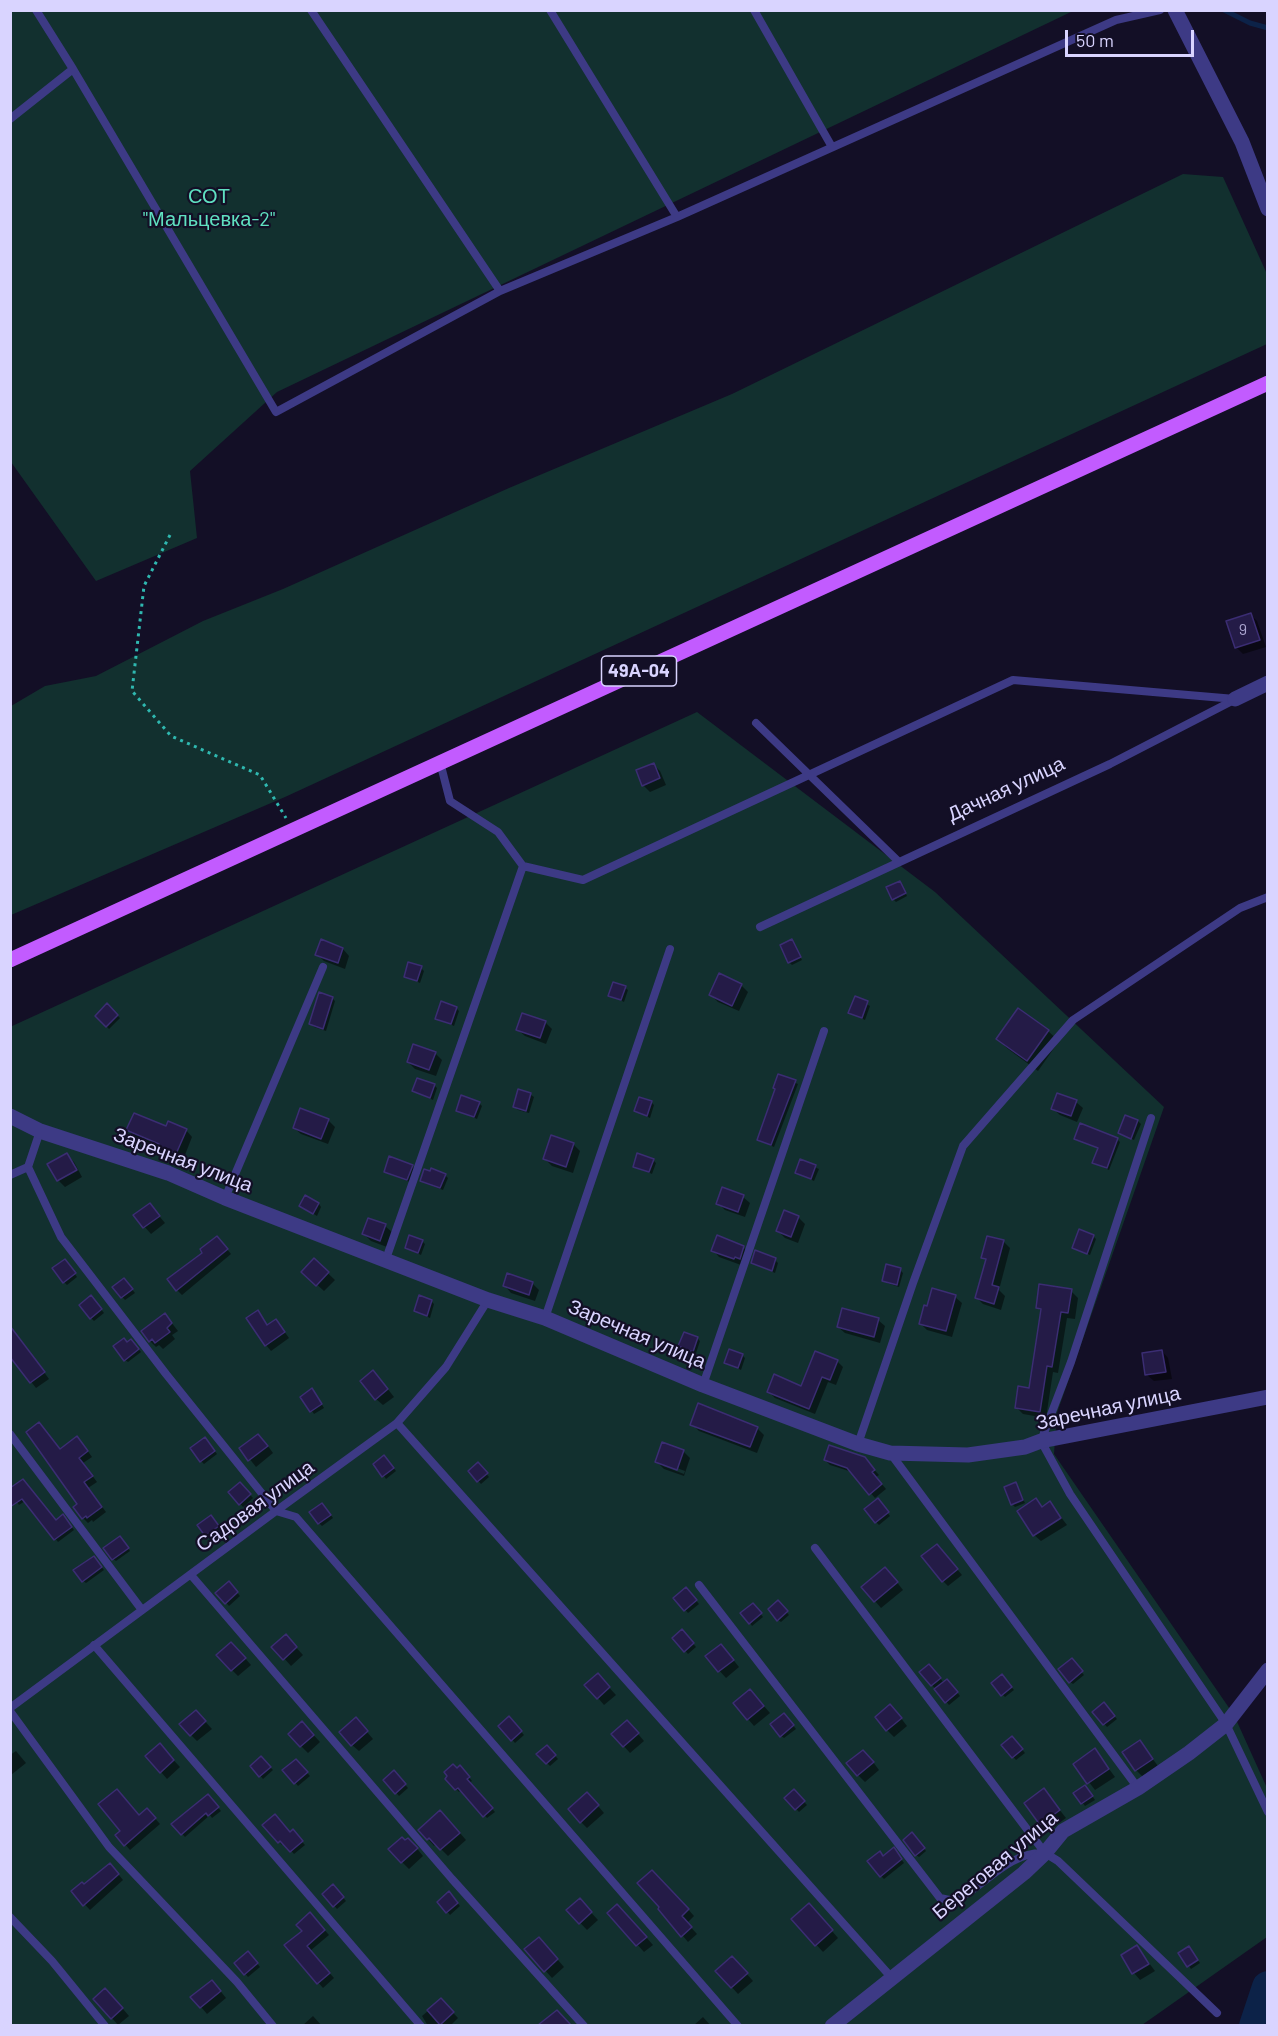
<!DOCTYPE html>
<meta charset="utf-8">
<style>
body{margin:0}
#map{position:relative;width:1278px;height:2036px;overflow:hidden;background:#130f26;font-family:Barlow,sans-serif}
canvas{display:block}
.frame{position:absolute;inset:0;border:12px solid #d9d4ff;pointer-events:none}
.scale{position:absolute;left:1065px;top:30px;width:129px;height:27px;box-sizing:border-box;border:3px solid #d9d4ff;border-top:0;padding-left:8px;font-size:18px;line-height:21px;white-space:nowrap;color:#d9d4ff;-webkit-text-stroke:4px #130f26;paint-order:stroke}
</style>
<div id="map">
<canvas width="1278" height="2036"></canvas>
<div class="frame"></div>
<div class="scale">50 m</div>
</div>
<script>
const context = document.querySelector('canvas').getContext('2d');
context.lineJoin = 'round';
function fillPath(path, color) {
  context.fillStyle = color;
  context.fill(path, 'evenodd');
}
function stroke(path, color, width, dash) {
  context.strokeStyle = color;
  context.lineWidth = width;
  context.lineCap = dash ? 'butt' : 'round';
  context.setLineDash(dash || []);
  context.stroke(path);
}
function write(font, color, halo, rows, align = 'center') {
  context.font = font + ' Barlow,sans-serif';
  context.lineWidth = 4.5;
  context.setLineDash([]);
  context.textBaseline = 'middle';
  context.strokeStyle = halo;
  context.fillStyle = color;
  for (const [text, x, y, turn = 0] of rows) {
    context.save();
    context.translate(x, y);
    context.rotate((+turn || 0) * Math.PI / 180);
    context.textAlign = isNaN(turn) ? turn : align;
    if (halo) context.strokeText(text, 0, 0);
    context.fillText(text, 0, 0);
    context.restore();
  }
}
fillPath(new Path2D(`
 M10,11H1073L277,392L190,471L197,538L96,581L11,462Z
 M1183,174L1223,177L1267,274V344L285,797L11,915V706L45,686L96,676L203,621L283,589L509,488L732,394Z
 M697,712L935,892L1164,1107L1057,1413L1054,1454L1234,1715L1267,1788V1937L1142,2025H11L10,1027Z`), '#12302f');
fillPath(new Path2D(`
 M1250,614L1257,621L1266,647L1243,654L1237,648L1228,621Z
 M654,765L660,771L666,785L650,792L643,785Z
 M902,886L907,896L896,902L893,899Z
 M791,941L802,960L792,965L789,962Z
 M343,949L349,956L345,969L324,961L317,954Z
 M421,968L424,971L420,983L405,976Z
 M741,985L748,992L739,1011L718,1002L711,995Z
 M625,988L628,990L624,1002L610,995Z
 M332,998L335,1001L326,1031L314,1027L311,1024Z
 M856,998L870,1006L865,1020L850,1013Z
 M107,1006L120,1018L109,1029L97,1016Z
 M456,1008L459,1011L454,1026L437,1018Z
 M1018,1010L1048,1031L1059,1041L1038,1071L1008,1049L997,1039Z
 M545,1022L552,1029L546,1044L525,1036L518,1030Z
 M435,1053L442,1060L436,1076L415,1069L408,1062Z
 M779,1076L798,1084L774,1147L759,1140L777,1090Z
 M434,1085L437,1088L433,1100L414,1091Z
 M519,1091L531,1095L534,1097L529,1113L518,1110L515,1107Z
 M651,1102L654,1105L650,1118L636,1111Z
 M1076,1102L1083,1108L1077,1122L1060,1115L1053,1109Z
 M479,1103L482,1106L477,1119L457,1110Z
 M328,1120L335,1127L328,1144L301,1134L294,1128Z
 M1138,1121L1141,1124L1134,1140L1119,1133Z
 M167,1128L186,1130L192,1137L183,1160L166,1153L161,1148L135,1137L128,1130Z
 M1076,1139H1117L1120,1142L1109,1170L1094,1163L1099,1149Z
 M573,1144L580,1151L573,1173L552,1166L545,1159Z
 M67,1155L74,1162L82,1177L65,1187L58,1180Z
 M653,1160L656,1163L652,1174L635,1166Z
 M801,1161L819,1169L814,1181L797,1173Z
 M412,1166L415,1169L410,1182L389,1174L386,1171Z
 M445,1175L448,1178L443,1190L424,1183L421,1180Z
 M743,1197L750,1203L745,1217L725,1210L718,1203Z
 M319,1204L321,1207L317,1216L301,1206Z
 M150,1205L165,1223L151,1234L135,1216Z
 M798,1217L805,1224L798,1243L785,1238L778,1231Z
 M385,1226L392,1232L387,1247L371,1241L364,1234Z
 M1093,1236L1096,1239L1090,1255L1074,1248Z
 M988,1237L1004,1242L1010,1248L999,1290L1005,1296L1001,1310L983,1304L977,1298L987,1262L983,1257Z
 M422,1241L425,1244L421,1255L406,1248Z
 M222,1243L231,1254L182,1295L177,1290Z
 M743,1247L750,1254L741,1265L719,1257L713,1250Z
 M314,1260L335,1280L324,1291L303,1272Z
 M775,1260L778,1263L775,1273L753,1263Z
 M68,1264L77,1277L67,1285L64,1282Z
 M900,1270L903,1273L899,1287L887,1283L884,1280Z
 M127,1283L135,1293L125,1300L114,1288Z
 M532,1283L539,1290L535,1301L511,1293L505,1286Z
 M1071,1291L1078,1298L1075,1319L1067,1318L1058,1373L1053,1372L1046,1418L1023,1414L1016,1407L1030,1390L1042,1312L1037,1307Z
 M955,1297L962,1303L952,1337L927,1330L920,1323L928,1307Z
 M94,1300L104,1313L94,1321L91,1318Z
 M431,1301L434,1304L430,1318L415,1311Z
 M257,1312L268,1326L281,1327L289,1338L271,1351L266,1345Z
 M878,1320L885,1326L880,1343L845,1333L838,1327Z
 M171,1322L178,1331L172,1335L175,1339L163,1349L159,1345L156,1347L150,1341Z
 M16,1334L49,1379L36,1388L10,1355Z
 M697,1338L700,1341L696,1353L680,1346Z
 M128,1343H134L141,1352L128,1362L125,1360Z
 M1162,1351L1168,1358L1172,1379L1154,1381L1147,1375Z
 M742,1355L745,1358L741,1370L726,1362Z
 M837,1361L843,1367L836,1385L828,1382L815,1414L775,1398L769,1392L802,1388Z
 M380,1379L394,1397L383,1405L376,1399Z
 M315,1393L324,1408L314,1414L302,1397Z
 M39,1424L60,1450L82,1443L92,1457L83,1463L97,1482L88,1488L106,1512L93,1522L92,1520L88,1523L83,1518L79,1505Z
 M692,1424L757,1428L764,1435L757,1453L699,1431Z
 M208,1442L217,1454L204,1464L201,1461Z
 M265,1442L273,1453L256,1467L241,1448Z
 M683,1451L690,1458L684,1476L664,1469L657,1462ZM663,1463L685,1471L684,1474L663,1466Z
 M387,1460L396,1471L386,1479L384,1476Z
 M825,1460L869,1464L879,1475L876,1477L886,1489L875,1498L852,1472L830,1465Z
 M478,1464L489,1477L481,1484L470,1472Z
 M23,1481L56,1521L66,1519L74,1530L58,1542L25,1501L19,1505L17,1502Z
 M240,1484L253,1498L243,1507L230,1492Z
 M1015,1484L1025,1503L1015,1507L1012,1504Z
 M1036,1500L1044,1508L1050,1503L1067,1525L1041,1541L1034,1535Z
 M880,1503L890,1516L879,1525L876,1522Z
 M325,1507L333,1518L322,1526L319,1523Z
 M214,1520L221,1529L209,1538L206,1535Z
 M123,1541L130,1551L116,1561L113,1559Z
 M942,1551L962,1575L948,1586L943,1581Z
 M96,1560L104,1570L86,1583L83,1581Z
 M892,1576L903,1590L881,1608L875,1601Z
 M229,1583L240,1596L229,1606L218,1594Z
 M689,1592L699,1604L688,1613L675,1598Z
 M778,1602L789,1615L781,1622L778,1620Z
 M756,1608L763,1617L752,1626L750,1623Z
 M682,1631L696,1647L688,1654L674,1638Z
 M292,1643L303,1655L291,1666L274,1647Z
 M238,1650L251,1665L238,1676L232,1670Z
 M727,1652L739,1667L726,1678L707,1657Z
 M1071,1660L1084,1675L1073,1684L1070,1682Z
 M932,1668L944,1683H950L960,1696L949,1705L932,1685Z
 M1004,1679L1014,1690L1005,1697L1003,1695Z
 M604,1682L616,1695L604,1705L598,1698Z
 M757,1698L770,1713L754,1726L748,1719Z
 M1106,1707L1117,1719L1107,1727L1094,1712Z
 M897,1713L907,1726L894,1737L887,1730Z
 M786,1717L796,1729L784,1738L781,1736Z
 M202,1718L212,1729L197,1741L191,1735Z
 M509,1718L524,1735L515,1743L500,1726Z
 M362,1726L373,1739L359,1751L352,1745Z
 M634,1729L644,1741L630,1753L613,1734Z
 M309,1730L320,1742L308,1753L301,1746Z
 M1015,1741L1025,1753L1016,1760L1003,1746Z
 M1140,1742L1158,1766L1143,1777L1136,1770Z
 M547,1747L558,1759L550,1766L538,1754Z
 M1095,1750L1115,1777L1095,1790L1075,1764Z
 M16,1751L26,1763L11,1775L10,1755Z
 M166,1752L180,1767L167,1779L161,1772Z
 M261,1758L273,1770L263,1779L252,1766Z
 M870,1758L879,1770L865,1782L858,1775Z
 M296,1761L310,1776L298,1786L285,1770Z
 M460,1767L472,1781L469,1783L495,1812L487,1818L461,1790L459,1792L447,1779Z
 M394,1772L408,1788L399,1796L385,1780Z
 M1044,1790L1066,1818L1048,1831L1026,1803Z
 M1088,1790L1095,1800L1085,1806L1075,1793Z
 M794,1791L807,1805L799,1812L786,1798Z
 M208,1796L221,1811L212,1818L210,1815L185,1837L173,1824Z
 M594,1801L604,1813L587,1828L581,1822Z
 M152,1815L160,1824L130,1850L117,1835Z
 M447,1818L466,1840L448,1856L436,1844L434,1846L428,1839Z
 M264,1825L290,1834L293,1832L305,1845L294,1854L284,1843L282,1845Z
 M915,1837L926,1851L919,1857L916,1855Z
 M415,1846L423,1856L409,1869L402,1862Z
 M896,1852L904,1863L884,1879L881,1876L884,1857Z
 M115,1870L123,1880L90,1910L73,1892Z
 M333,1886L346,1901L337,1909L324,1894Z
 M449,1893L460,1906L450,1915L439,1902Z
 M681,1901L694,1916L687,1923L697,1934L688,1942L660,1909Z
 M586,1907L598,1920L587,1930L568,1910Z
 M815,1911L838,1938L823,1952L793,1919Z
 M624,1912L653,1945L644,1952L609,1913Z
 M315,1919L329,1935L310,1951L334,1978L323,1988L286,1946L304,1932Z
 M545,1945L564,1967L552,1978L526,1949Z
 M1137,1947L1155,1971L1140,1980L1134,1973L1123,1956Z
 M1191,1951L1200,1963L1191,1969L1180,1954Z
 M251,1956L260,1967L248,1977L236,1963Z
 M739,1965L753,1981L738,1994L717,1971Z
 M218,1988L226,1998L207,2014L201,2007Z
 M112,1996L129,2016L118,2025L95,1999Z
 M441,2000L458,2018L450,2026H428L422,2016Z
 M313,2016L322,2026H302Z
 M703,2017L711,2026H693Z`), '#0007');
stroke(new Path2D(`
 M1224,10L1250,23L1268,28`), '#0c2248', 5);
stroke(new Path2D(`
 M1255,2026L1268,1987`), '#0c2248', 32);
const building = new Path2D(`
 M1251,613L1260,640L1235,648L1226,621Z
 M654,763L660,778L642,786L636,770Z
 M900,881L906,893L892,900L886,887Z
 M321,939L343,948L338,963L315,955Z
 M792,939L801,957L788,963L780,945Z
 M408,962L422,966L417,981L404,977Z
 M719,973L742,984L732,1006L709,995Z
 M613,982L626,986L621,1000L608,996Z
 M319,992L333,997L323,1029L309,1024Z
 M855,996L868,1001L862,1018L848,1013Z
 M441,1001L457,1007L451,1024L435,1019Z
 M107,1003L118,1015L106,1027L95,1016Z
 M1018,1008L1049,1030L1027,1061L996,1039Z
 M522,1013L546,1021L540,1038L516,1030Z
 M413,1044L436,1052L429,1070L407,1062Z
 M778,1074L796,1080L771,1145L757,1140L775,1089L773,1088Z
 M417,1078L435,1084L430,1098L412,1091Z
 M518,1089L531,1093L526,1111L513,1107Z
 M1057,1093L1077,1100L1071,1116L1051,1109Z
 M461,1095L480,1102L474,1117L456,1111Z
 M639,1097L652,1101L647,1116L634,1111Z
 M300,1108L329,1119L321,1139L293,1128Z
 M134,1113L166,1126L168,1121L187,1129L176,1154L158,1147L159,1144L126,1130Z
 M1125,1115L1138,1120L1131,1139L1118,1133Z
 M1080,1123L1118,1138L1107,1168L1092,1163L1098,1148L1074,1139Z
 M551,1135L574,1143L566,1167L543,1159Z
 M67,1153L77,1170L57,1181L47,1164Z
 M637,1153L654,1159L649,1172L633,1167Z
 M389,1156L413,1165L407,1180L384,1172Z
 M800,1159L816,1165L811,1179L795,1173Z
 M431,1168L446,1174L440,1188L420,1181L424,1169L430,1171Z
 M722,1187L744,1195L738,1212L716,1204Z
 M305,1195L319,1203L313,1214L299,1206Z
 M150,1203L160,1216L143,1228L133,1215Z
 M784,1210L799,1216L791,1237L776,1231Z
 M368,1218L386,1224L380,1241L362,1234Z
 M1079,1229L1094,1235L1087,1254L1072,1248Z
 M409,1235L423,1240L418,1253L405,1248Z
 M717,1235L744,1246L740,1259L735,1257L734,1259L711,1251Z
 M217,1236L228,1249L176,1291L167,1279L202,1253L200,1249Z
 M987,1236L1004,1240L992,1285L999,1287L994,1304L975,1298L986,1259L981,1258Z
 M755,1250L776,1258L772,1271L751,1263Z
 M314,1258L329,1272L316,1286L301,1272Z
 M65,1259L76,1273L63,1283L52,1268Z
 M886,1264L901,1268L897,1285L882,1281Z
 M507,1273L533,1282L529,1295L503,1286Z
 M124,1278L133,1289L121,1298L112,1287Z
 M1039,1284L1072,1289L1068,1313L1061,1312L1052,1367L1047,1366L1040,1412L1015,1408L1018,1386L1029,1388L1041,1309L1036,1308Z
 M932,1288L956,1295L946,1331L919,1324L924,1305L927,1306Z
 M91,1295L102,1309L90,1319L79,1305Z
 M419,1295L432,1300L427,1316L414,1311Z
 M842,1308L879,1318L874,1337L837,1327Z
 M258,1310L267,1325L276,1319L285,1332L265,1346L246,1318Z
 M165,1313L172,1323L167,1328L170,1332L155,1343L152,1339L149,1342L141,1331Z
 M10,1326L45,1372L30,1383L10,1357Z
 M684,1332L698,1337L693,1352L678,1346Z
 M124,1338L127,1342L131,1339L139,1349L124,1361L113,1346Z
 M729,1349L743,1354L738,1368L724,1363Z
 M1162,1350L1166,1372L1145,1375L1142,1353Z
 M815,1351L838,1360L830,1380L822,1377L809,1409L767,1392L774,1374L801,1386Z
 M373,1370L388,1389L375,1400L360,1381Z
 M312,1388L322,1404L310,1412L300,1397Z
 M698,1403L758,1427L750,1447L690,1425Z
 M39,1422L60,1449L77,1436L88,1451L79,1458L93,1476L84,1482L102,1507L87,1518L86,1516L82,1519L73,1507L77,1504L26,1432Z
 M258,1434L268,1446L248,1461L239,1448Z
 M205,1437L215,1451L200,1462L190,1448Z
 M662,1442L684,1450L677,1470L655,1462Z
 M829,1445L865,1457L875,1470L872,1472L882,1484L869,1495L847,1468L824,1460Z
 M384,1455L394,1468L382,1477L373,1464Z
 M478,1462L488,1473L477,1482L468,1471Z
 M23,1479L56,1520L63,1514L72,1527L54,1540L22,1499L10,1507V1488Z
 M240,1482L251,1494L239,1505L228,1492Z
 M1016,1482L1023,1500L1011,1505L1004,1487Z
 M878,1498L889,1512L875,1523L864,1509Z
 M1036,1498L1042,1507L1050,1501L1061,1518L1033,1536L1017,1511Z
 M322,1503L331,1515L318,1524L309,1512Z
 M211,1515L219,1526L205,1536L197,1525Z
 M120,1536L129,1548L112,1560L103,1548Z
 M937,1544L958,1569L942,1582L921,1556Z
 M94,1556L102,1567L82,1582L73,1570Z
 M885,1567L898,1582L874,1602L861,1587Z
 M229,1581L238,1592L225,1604L215,1593Z
 M686,1587L697,1600L684,1611L673,1598Z
 M778,1600L788,1611L777,1621L768,1609Z
 M753,1603L762,1613L749,1624L740,1613Z
 M682,1629L694,1643L684,1652L672,1638Z
 M286,1634L297,1647L283,1660L271,1647Z
 M231,1642L246,1658L231,1671L216,1655Z
 M721,1644L734,1660L718,1672L705,1656Z
 M1072,1658L1083,1671L1069,1683L1058,1669Z
 M929,1664L941,1678L931,1686L919,1672Z
 M598,1673L610,1687L597,1699L584,1685Z
 M1002,1674L1012,1687L1001,1696L991,1683Z
 M947,1679L958,1692L945,1703L934,1689Z
 M750,1689L764,1706L747,1720L733,1703Z
 M1104,1702L1115,1716L1103,1725L1092,1712Z
 M890,1704L902,1718L886,1731L875,1717Z
 M196,1710L206,1721L190,1736L179,1724Z
 M784,1713L794,1725L780,1737L770,1724Z
 M509,1716L522,1731L511,1741L498,1726Z
 M356,1717L368,1731L351,1746L339,1732Z
 M627,1720L639,1733L623,1747L611,1734Z
 M302,1721L314,1735L300,1747L288,1734Z
 M1012,1736L1023,1749L1012,1758L1001,1745Z
 M1140,1740L1153,1759L1135,1771L1122,1752Z
 M160,1743L174,1760L160,1773L145,1756Z
 M547,1745L556,1755L546,1764L536,1754Z
 M1095,1748L1109,1769L1087,1784L1073,1764Z
 M863,1750L874,1762L857,1776L846,1763Z
 M261,1756L271,1767L259,1777L250,1766Z
 M296,1759L308,1772L294,1784L282,1770Z
 M453,1764L457,1768L460,1765L470,1777L467,1779L493,1808L483,1817L458,1788L455,1790L445,1779L447,1776L444,1772Z
 M394,1770L406,1784L395,1794L383,1780Z
 M1085,1785L1093,1796L1081,1804L1073,1793Z
 M1044,1788L1060,1810L1040,1825L1024,1803Z
 M117,1789L139,1815L147,1808L156,1818L124,1846L115,1835L120,1831L98,1804Z
 M794,1789L805,1801L795,1810L784,1798Z
 M587,1792L599,1805L580,1823L568,1809Z
 M208,1794L219,1807L208,1816L206,1813L181,1835L171,1824Z
 M440,1810L460,1833L440,1850L429,1838L427,1840L418,1830Z
 M275,1814L290,1832L293,1829L303,1841L290,1852L280,1841L278,1843L262,1825Z
 M912,1832L925,1848L915,1856L903,1840Z
 M402,1837L405,1840L408,1838L418,1848L401,1863L388,1849Z
 M894,1847L902,1859L880,1877L867,1861L880,1851L883,1856Z
 M110,1863L119,1874L83,1906L71,1891L82,1882L84,1884Z
 M652,1870L689,1909L682,1916L692,1927L681,1937L658,1909L659,1907L637,1883Z
 M333,1884L344,1897L333,1907L322,1894Z
 M449,1891L458,1903L446,1913L437,1902Z
 M580,1898L592,1912L579,1924L566,1910Z
 M809,1903L833,1930L815,1946L791,1919Z
 M617,1904L647,1937L636,1946L607,1913Z
 M310,1912L325,1930L307,1946L330,1973L317,1984L284,1945L302,1931L296,1925Z
 M539,1937L558,1959L544,1972L524,1949Z
 M1137,1945L1149,1964L1132,1974L1121,1955Z
 M1189,1946L1198,1960L1187,1967L1178,1953Z
 M248,1951L258,1963L244,1975L234,1963Z
 M732,1956L748,1973L731,1988L715,1971Z
 M212,1980L221,1991L200,2008L190,1997Z
 M105,1988L123,2008L111,2019L93,1999Z
 M441,1998L454,2012L440,2025L427,2010Z
 M557,2010L571,2025H538Z`);
fillPath(building, '#241b47');
stroke(building, '#3b2d73', 1.5);
stroke(new Path2D(`
 M170,535L144,586L132,691L171,736L260,775L286,818`), '#2fb8b0', 3, [3, 4.5]);
stroke(new Path2D(`
 M36,10L73,69L276,412L500,291L677,217L1116,20L1160,10
 M311,10L500,291
 M550,10L677,217
 M754,10L832,147
 M10,119L73,69
 M756,723L898,861
 M440,762L450,801L498,832L523,866L583,880L1013,680L1235,699
 M760,927L1110,764L1234,700
 M1151,1118L1071,1362L1041,1441L1070,1494L1226,1724L1268,1812
 M28,1167L61,1237L166,1374L276,1511L296,1517L738,2026
 M10,1175L28,1167L40,1131
 M225,1198L323,967
 M386,1259L523,866
 M545,1318L670,949
 M703,1385L824,1031
 M397,1423L891,1977
 M10,1434L142,1610
 M858,1444L913,1283L963,1146L1073,1020L1240,908L1268,897
 M891,1454L1138,1788
 M815,1548L1045,1853L1058,1861L1217,2013
 M191,1575L452,1879L584,2026
 M699,1585L940,1898L954,1901C984,1887 1007,1853 1042,1853
 M94,1645L421,2026
 M10,1708L276,1511L397,1423L446,1367L488,1300
 M10,1711L109,1847L237,1982L273,2026
 M10,1917L52,1961L105,2026`), '#3d3a85', 8);
stroke(new Path2D(`
 M1175,10L1242,142L1268,209
 M1235,699L1268,683
 M10,1116L40,1131L168,1173L225,1198L488,1300L545,1318L703,1385L858,1444L890,1453L968,1455L1025,1447L1041,1441L1268,1397
 M832,2026L1024,1873L1045,1853L1063,1831L1138,1788L1189,1753L1226,1724L1268,1670`), '#3d3a85', 15);
stroke(new Path2D(`
 M10,960L1268,383`), '#c25bff', 15);
write('16px', '#aca6d1', null, [
 ["9",1243,630]
]);
for (const [x, y, w] of [
 [639,671,75]
]) {
  const box = new Path2D();
  box.roundRect(x - w / 2, y - 15, w, 30, 4.5);
  context.fillStyle = '#130f26';
  context.fill(box);
  stroke(box, '#d9d4ff', 1.5);
}
write('bold 18px', '#d9d4ff', null, [
 ["49А-04",639,671]
]);
write('20px', '#5fe0c0', '#130f26', [
 ["СОТ",209,196],
 ["\"Мальцевка-2\"",209,219]
]);
write('20px', '#d9d4ff', '#130f26', [
 ["Дачная улица",1006,789,-25],
 ["Заречная улица",183,1160,21],
 ["Заречная улица",637,1334,23],
 ["Заречная улица",1108,1408,-12],
 ["Садовая улица",255,1506,-36],
 ["Береговая улица",995,1865,-40]
]);
</script>
